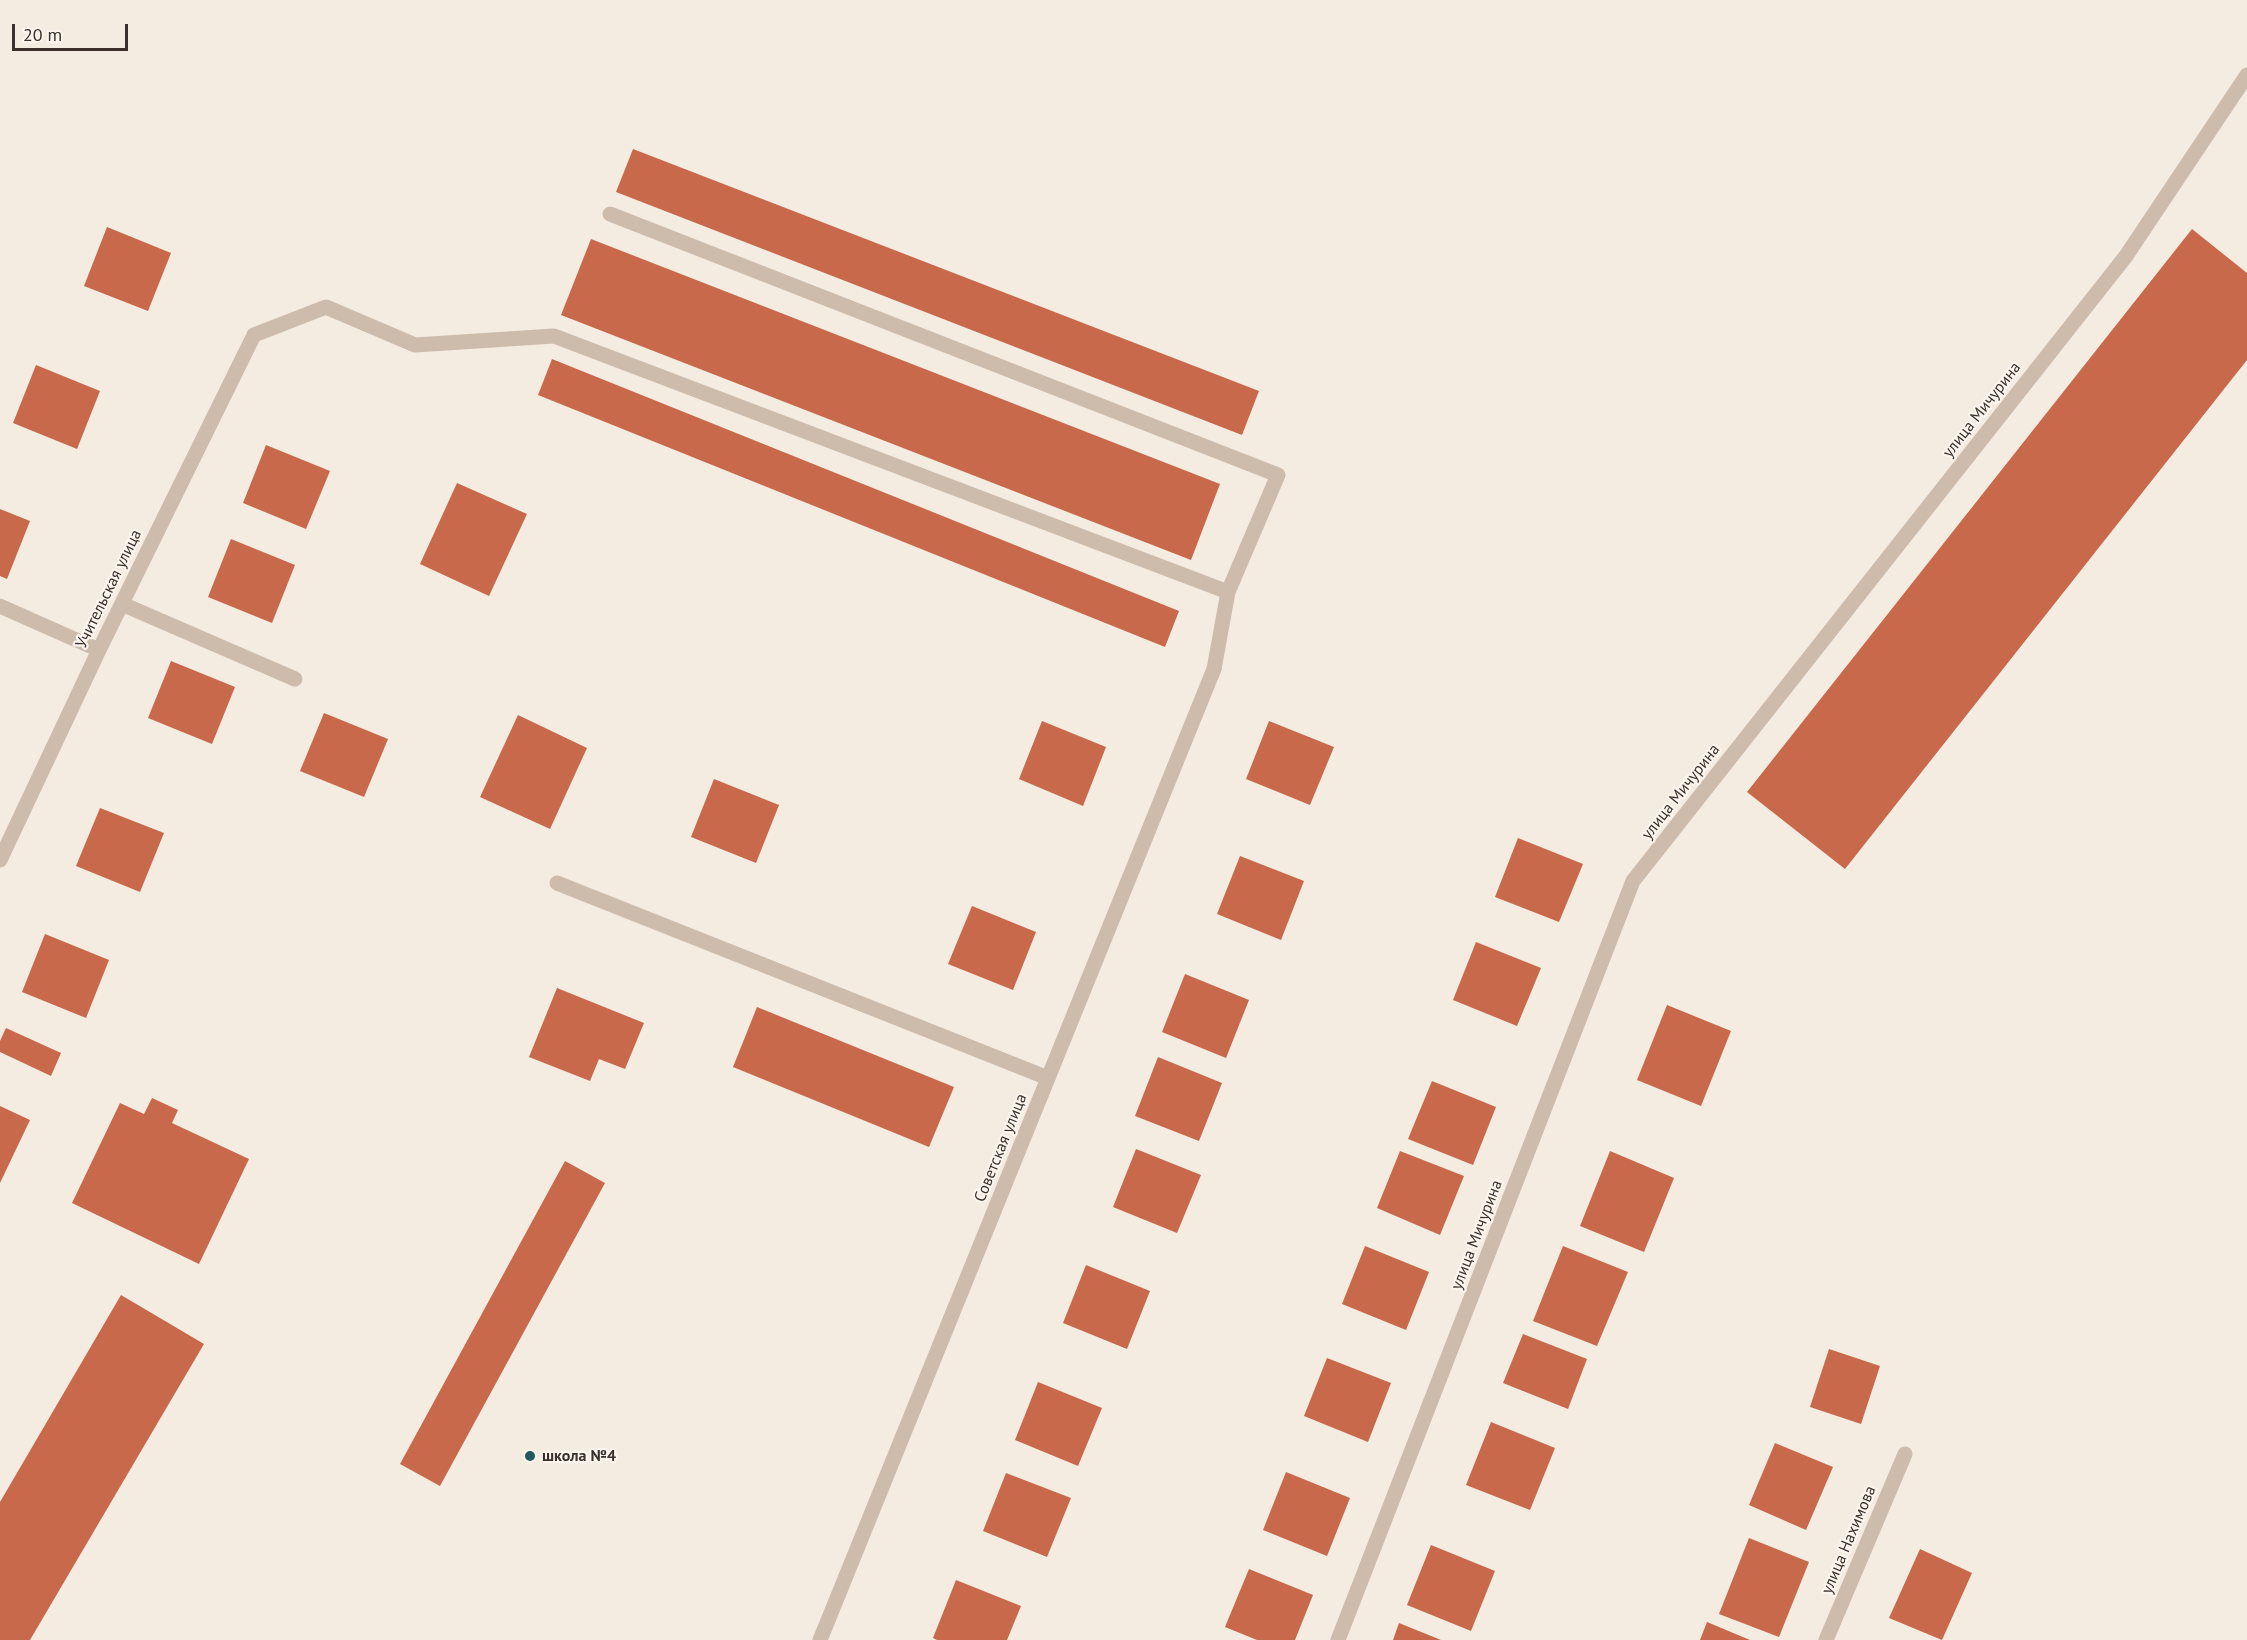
<!DOCTYPE html>
<meta charset="utf-8">
<style>
body{margin:0}
#map{position:relative;width:2247px;height:1640px;overflow:hidden;background:#f4ebe1;font-family:"PT Sans",sans-serif}
canvas{display:block}
.scale{position:absolute;left:12px;top:24px;width:116px;height:27px;box-sizing:border-box;border:3px solid #3b302b;border-top:0;padding-left:8px;font-size:18px;line-height:21px;white-space:nowrap;color:#3b302b;-webkit-text-stroke:4px #fbf5ee;paint-order:stroke}
</style>
<div id="map">
<canvas width="2247" height="1640"></canvas>
<div class="scale">20 m</div>
</div>
<script>
const context = document.querySelector('canvas').getContext('2d');
context.lineJoin = 'round';
function fillPath(path, color) {
  context.fillStyle = color;
  context.fill(path, 'evenodd');
}
function stroke(path, color, width, dash) {
  context.strokeStyle = color;
  context.lineWidth = width;
  context.lineCap = dash ? 'butt' : 'round';
  context.setLineDash(dash || []);
  context.stroke(path);
}
function write(font, color, halo, rows, align = 'center') {
  context.font = font + ' "PT Sans",sans-serif';
  context.lineWidth = 4.5;
  context.setLineDash([]);
  context.textBaseline = 'middle';
  context.strokeStyle = halo;
  context.fillStyle = color;
  for (const [text, x, y, turn = 0] of rows) {
    context.save();
    context.translate(x, y);
    context.rotate((+turn || 0) * Math.PI / 180);
    context.textAlign = isNaN(turn) ? turn : align;
    if (halo) context.strokeText(text, 0, 0);
    context.fillText(text, 0, 0);
    context.restore();
  }
}
fillPath(new Path2D(`
 M633,149L1259,391L1242,435L616,192Z
 M107,227L171,253L148,311L84,286Z
 M2192,229L2247,273V360L1845,869L1747,792Z
 M591,239L1220,484L1191,560L561,315Z
 M552,359L1179,611L1165,647L538,395Z
 M36,365L100,391L77,449L13,423Z
 M266,445L330,471L306,529L243,503Z
 M457,483L527,514L489,596L420,564Z
 M0,509L30,521L7,579L0,576Z
 M231,539L295,565L272,623L208,597Z
 M171,661L235,687L212,744L148,718Z
 M324,713L388,739L364,797L300,771Z
 M518,715L587,748L550,829L480,797Z
 M1042,721L1106,747L1083,806L1019,779Z
 M1269,721L1334,747L1310,805L1246,779Z
 M714,779L779,805L756,863L691,837Z
 M100,808L164,833L140,892L76,866Z
 M1518,838L1583,864L1559,922L1495,897Z
 M1240,856L1304,881L1281,940L1217,914Z
 M972,906L1036,932L1013,990L948,964Z
 M45,934L109,960L86,1018L22,992Z
 M1476,942L1541,968L1517,1026L1453,1000Z
 M1185,974L1249,1000L1226,1058L1162,1032Z
 M557,988L644,1023L625,1069L599,1059L590,1081L529,1057Z
 M1667,1005L1731,1031L1701,1106L1637,1080Z
 M757,1007L954,1087L929,1147L733,1067Z
 M6,1028L61,1053L51,1076L0,1052V1041Z
 M1158,1057L1222,1083L1199,1141L1135,1116Z
 M1432,1081L1496,1107L1473,1165L1408,1139Z
 M152,1098L178,1110L172,1123L249,1159L199,1264L72,1203L120,1103L144,1114Z
 M0,1106L30,1120L0,1183Z
 M1136,1149L1201,1175L1177,1233L1113,1207Z
 M1400,1151L1464,1176L1440,1235L1377,1208Z
 M1610,1151L1674,1178L1644,1252L1580,1226Z
 M565,1161L605,1183L440,1486L400,1464Z
 M1365,1246L1429,1272L1406,1330L1342,1304Z
 M1563,1246L1628,1272L1597,1346L1533,1321Z
 M1086,1265L1150,1291L1127,1349L1063,1323Z
 M121,1295L204,1344L30,1640H0V1502Z
 M1523,1334L1587,1359L1568,1409L1503,1383Z
 M1829,1349L1880,1366L1861,1424L1810,1407Z
 M1327,1358L1391,1383L1368,1442L1304,1416Z
 M1038,1382L1102,1408L1078,1466L1015,1440Z
 M1491,1422L1555,1448L1530,1510L1466,1485Z
 M1775,1443L1833,1467L1806,1530L1749,1505Z
 M1286,1472L1350,1498L1327,1556L1263,1530Z
 M1006,1473L1071,1498L1047,1557L983,1531Z
 M1749,1538L1809,1562L1779,1637L1719,1614Z
 M1431,1545L1495,1571L1471,1631L1407,1605Z
 M1920,1549L1972,1573L1942,1640L1889,1618Z
 M1249,1569L1313,1595L1295,1640H1257L1225,1627Z
 M956,1580L1021,1606L1007,1640H937L933,1638Z
 M1707,1622L1750,1640H1700Z
 M1399,1623L1441,1640H1393Z`), '#c8694b');
stroke(new Path2D(`
 M610,214L1278,475L1228,592L1214,669
 M254,335L326,307L415,345L554,336L1228,592
 M122,604L295,679
 M557,883L1048,1078`), '#cdbbac', 15);
stroke(new Path2D(`
 M0,606L99,650
 M0,860L99,650L254,335
 M820,1640L1214,669
 M1338,1640L1633,881L2126,256L2247,75
 M1826,1640L1905,1454`), '#cdbbac', 15);
for (const [x, y, r, color] of [
 [530,1456,6,"#1f5a5e"]
]) {
  const dot = new Path2D();
  dot.arc(x, y, r, 0, 2 * Math.PI);
  context.fillStyle = color;
  context.fill(dot);
  stroke(dot, '#fbf5ee', 2);
}
write('16px', '#3b302b', '#fbf5ee', [
 ["улица Мичурина",1982,410,-52],
 ["Учительская улица",109,589,-64],
 ["улица Мичурина",1681,792,-52],
 ["Советская улица",1001,1148,-68],
 ["улица Мичурина",1477,1235,-69],
 ["улица Нахимова",1849,1540,-67]
]);
write('bold 16px', '#3b302b', '#fbf5ee', [
 ["школа №4",542,1456]
], 'left');
</script>
